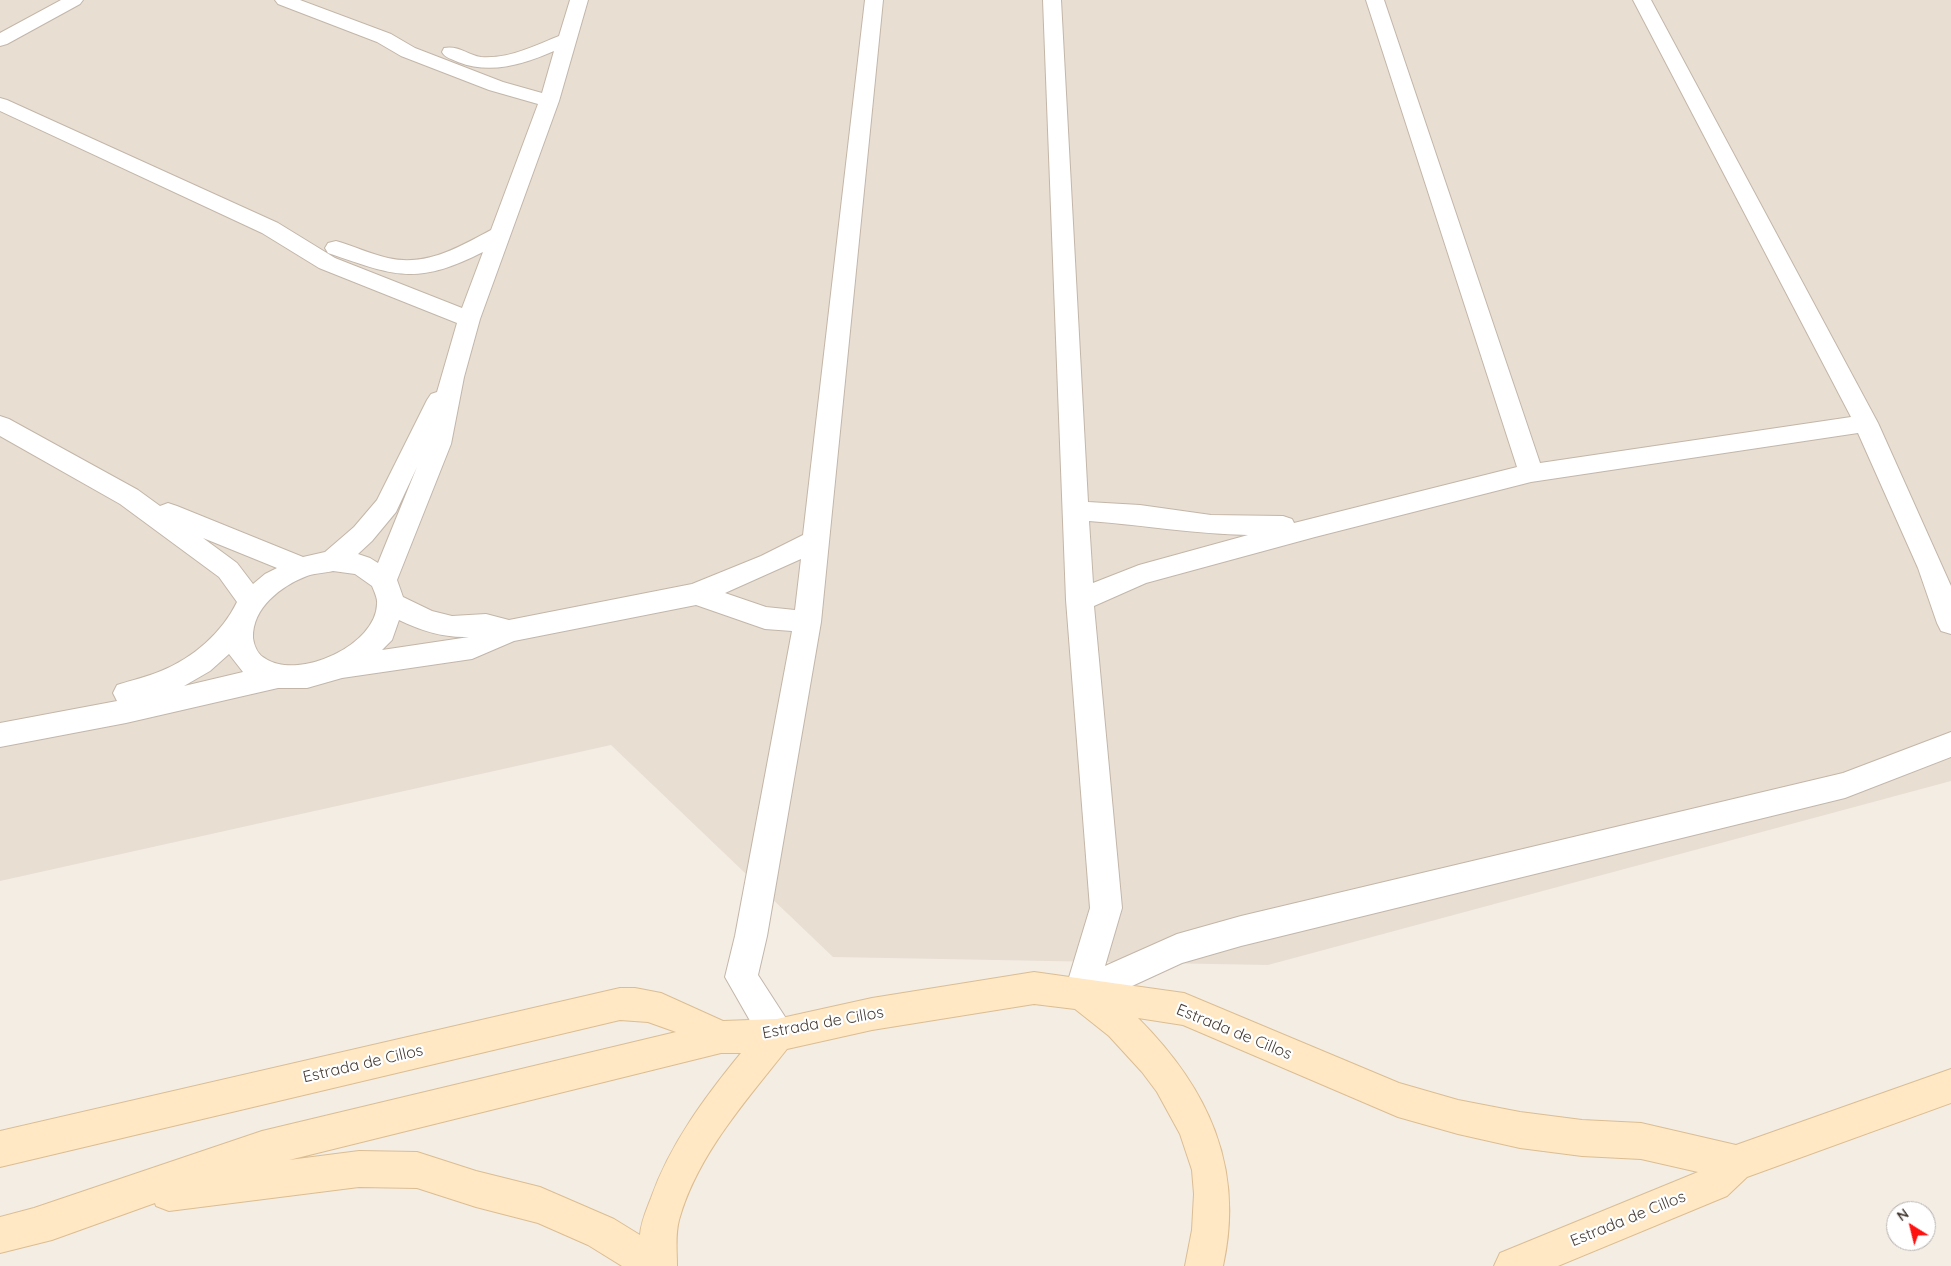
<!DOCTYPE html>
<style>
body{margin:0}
#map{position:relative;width:1951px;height:1266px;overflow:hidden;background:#f4ede4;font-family:Quicksand,sans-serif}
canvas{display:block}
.north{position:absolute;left:1886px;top:1201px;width:50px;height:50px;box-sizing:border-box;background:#fff;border:1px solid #b5b1ae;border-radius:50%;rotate:324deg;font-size:14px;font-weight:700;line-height:20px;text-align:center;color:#463c34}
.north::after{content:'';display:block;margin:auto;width:18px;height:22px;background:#ff1110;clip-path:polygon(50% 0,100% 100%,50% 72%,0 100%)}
</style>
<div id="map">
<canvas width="1951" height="1266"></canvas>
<div class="north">N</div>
</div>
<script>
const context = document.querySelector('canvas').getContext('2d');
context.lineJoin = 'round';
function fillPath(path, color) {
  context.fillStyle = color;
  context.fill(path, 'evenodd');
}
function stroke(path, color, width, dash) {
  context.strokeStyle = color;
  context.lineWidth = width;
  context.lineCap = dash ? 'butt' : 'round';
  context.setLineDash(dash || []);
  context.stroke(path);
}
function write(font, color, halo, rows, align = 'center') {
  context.font = font + ' Quicksand,sans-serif';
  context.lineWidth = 4.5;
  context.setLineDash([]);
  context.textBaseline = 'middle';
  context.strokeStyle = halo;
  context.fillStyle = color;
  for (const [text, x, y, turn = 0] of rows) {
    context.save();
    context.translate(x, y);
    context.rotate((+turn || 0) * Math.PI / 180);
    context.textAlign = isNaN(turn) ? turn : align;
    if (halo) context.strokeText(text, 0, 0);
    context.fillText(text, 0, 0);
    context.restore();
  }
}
fillPath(new Path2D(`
 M0,0H1951V781L1268,965L833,957L611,745L0,881Z`), '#e8ded2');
const minor = new Path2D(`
 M61,0H83L80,4L7,44L0,46V33Z
 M275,0H300L391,34L415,48L503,82L542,93L554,51C524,64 491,75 458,62C452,59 445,58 442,52L444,48C458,45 468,55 481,57C509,59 534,46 559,36L570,0H588L559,101L480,319L464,377L451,444L397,580L403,597L432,611L452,616L486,614L509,620L692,584L761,556L803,535L865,0H883L821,622L767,936L758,975L789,1023L794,1035L789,1047L777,1051L765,1047L725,977L735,936L792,631L765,629L696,605L514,641L472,659L342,678L307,688H278L126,723L0,747V723L117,701L113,693L117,685C132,680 147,677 161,671C193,658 222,633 237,602L219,577L120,504L0,436V416L9,419L138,490L160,506L168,503L177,506L303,557L325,552L354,527L377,500L427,400L431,394L437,392L457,323L319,268L262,233L0,111V98L7,100L278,223L335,258L462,308L483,252C416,286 395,276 328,253L325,248L328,243L336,241C354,246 370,254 388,258C426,267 459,247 491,230L538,104L489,90L401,56L377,42L278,4ZM417,467L378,563L370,558L358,554L372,541L396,512ZM203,538L277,568L265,574L253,584L237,563ZM801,559L795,610L766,607L725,593ZM333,571L355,574L372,586C374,591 378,599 377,604C376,645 300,680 266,659C258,655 254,646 253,638C252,608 281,586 307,576C315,573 325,573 333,571ZM399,620C422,631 444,638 469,637L382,650L392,640ZM229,654L243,672L184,686L210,671Z
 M1043,0H1061L1088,502L1140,505L1211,515L1283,516L1292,519L1294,523L1517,467L1366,0H1384L1540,463L1851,417L1633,0H1651L1878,423L1951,586V634L1941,631L1937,623L1918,568L1858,433L1531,482L1315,537L1146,583L1094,606L1122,908L1105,966L1177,934L1241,916L1843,773L1951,732V757L1845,798L1241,946L1182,963L1080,1010L1068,1005L1064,994L1090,908L1066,600ZM1089,521C1143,525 1195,534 1248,535L1139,565L1093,583Z`);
const secondary = new Path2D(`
 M1034,972L1184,993L1399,1083L1458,1100L1520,1112L1582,1120L1641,1123L1736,1145L1951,1069V1103L1747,1177L1727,1196L1558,1266H1494L1500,1253L1698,1172L1641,1159L1582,1156L1520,1148L1458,1134L1398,1117L1183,1025L1138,1018C1208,1088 1245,1167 1223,1266H1185L1192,1230L1194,1194L1192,1170L1180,1134L1157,1092L1142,1072L1109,1036L1075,1009L1034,1004L872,1030L787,1049C746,1101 697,1155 679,1220C675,1235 677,1251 677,1266H622L588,1245L538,1223L476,1207L417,1188L359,1187L169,1211L156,1206L155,1203L52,1240L0,1253V1217L34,1208L262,1131L676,1032L648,1022L620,1020L0,1167V1131L620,988H635L661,993L723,1021L777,1019L872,998ZM721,1053H741C705,1097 670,1144 651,1198C646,1211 641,1222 640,1235L614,1219L540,1187L476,1171L417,1152L359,1151L289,1160Z`);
stroke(minor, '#c3b6a9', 2);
stroke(secondary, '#dbbd92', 2);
fillPath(minor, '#fff');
fillPath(secondary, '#ffe8c3');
write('16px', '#463c34', '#fff', [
 ["Estrada de Cillos",823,1023,-10],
 ["Estrada de Cillos",1234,1032,22],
 ["Estrada de Cillos",363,1064,-13],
 ["Estrada de Cillos",1628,1219,-22]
]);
</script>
